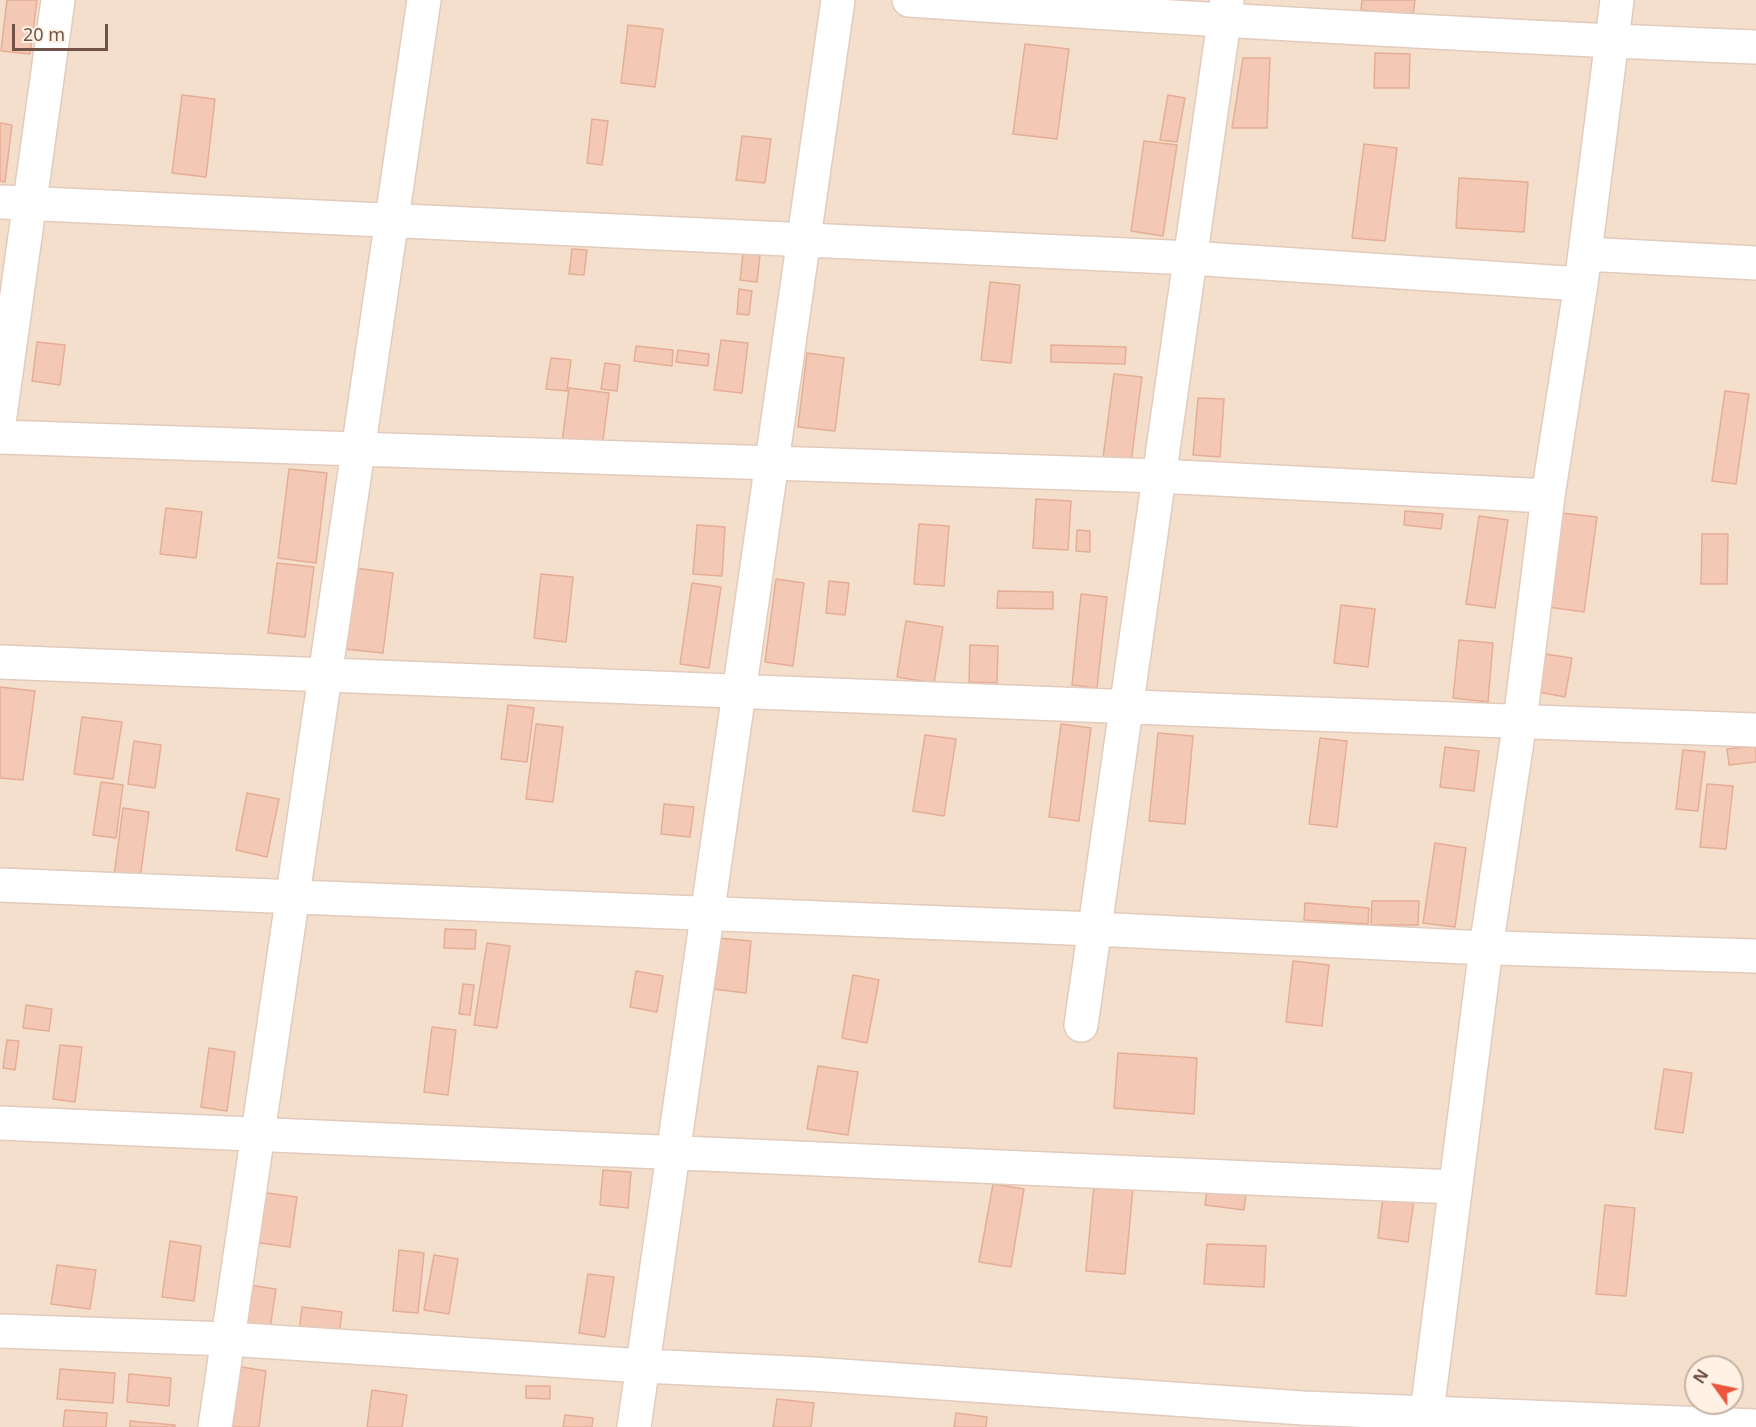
<!DOCTYPE html>
<style>
body{margin:0}
#map{position:relative;width:1756px;height:1427px;overflow:hidden;background:#fdeede;font-family:"Noto Sans",sans-serif}
canvas{display:block}
.north{position:absolute;left:1684px;top:1355px;width:60px;height:60px;box-sizing:border-box;background:#fff2e4;border:2px solid #c7b2a5;border-radius:50%;rotate:303deg;font-size:16px;font-weight:700;line-height:24px;text-align:center;color:#725246}
.north::after{content:'';display:block;margin:auto;width:21px;height:27px;background:#eb563e;clip-path:polygon(50% 0,100% 100%,50% 72%,0 100%)}
.scale{position:absolute;left:12px;top:24px;width:96px;height:27px;box-sizing:border-box;border:3px solid #725246;border-top:0;padding-left:8px;font-size:18px;line-height:21px;white-space:nowrap;color:#725246;-webkit-text-stroke:4px #fff2e4;paint-order:stroke}
</style>
<div id="map">
<canvas width="1756" height="1427"></canvas>
<div class="north">N</div>
<div class="scale">20 m</div>
</div>
<script>
const context = document.querySelector('canvas').getContext('2d');
context.lineJoin = 'round';
function fillPath(path, color) {
  context.fillStyle = color;
  context.fill(path, 'evenodd');
}
function stroke(path, color, width, dash) {
  context.strokeStyle = color;
  context.lineWidth = width;
  context.lineCap = dash ? 'butt' : 'round';
  context.setLineDash(dash || []);
  context.stroke(path);
}
fillPath(new Path2D(`
 M0,0H1756V1427H0ZM1696,1367H1732V1403H1696Z`), '#f4dfcc');
const building = new Path2D(`
 M7,0H37L30,54L1,51Z
 M1362,0H1415L1413,16L1361,10Z
 M628,25L663,29L655,87L621,83Z
 M1025,44L1069,49L1057,139L1013,134Z
 M1375,53L1410,54L1409,88H1374Z
 M1243,58H1270L1267,128H1232Z
 M182,95L215,99L206,177L172,173Z
 M1168,95L1185,98L1177,142L1160,140Z
 M592,119L608,121L602,165L587,163Z
 M0,123L12,125L5,182L0,181Z
 M742,136L771,139L765,183L736,180Z
 M1144,141L1177,145L1163,236L1131,231Z
 M1364,144L1397,148L1385,241L1352,238Z
 M1459,178L1528,182L1524,232L1456,228Z
 M572,249L587,250L584,275L569,274Z
 M743,253L760,255L757,282L740,280Z
 M990,282L1020,285L1011,363L981,360Z
 M739,289L752,291L749,315L737,314Z
 M721,340L748,343L742,393L714,390Z
 M37,342L65,345L60,385L32,381Z
 M1051,345L1126,347L1125,364L1051,362Z
 M636,346L673,350L672,366L634,361Z
 M678,350L709,354L708,366L676,362Z
 M807,353L844,358L835,431L798,427Z
 M551,358L571,360L567,391L546,389Z
 M605,363L620,365L617,391L601,389Z
 M1114,374L1142,377L1131,462L1103,458Z
 M569,388L609,393L602,448L562,443Z
 M1725,391L1749,394L1736,484L1712,481Z
 M1198,398L1224,399L1220,457L1193,455Z
 M289,469L327,473L316,563L278,558Z
 M1036,499L1071,501L1068,550L1033,548Z
 M166,508L202,512L196,558L160,554Z
 M1405,511L1443,514L1441,529L1404,525Z
 M1562,513L1597,517L1584,612L1548,607Z
 M1479,516L1508,520L1495,608L1466,604Z
 M919,524L949,526L944,586L914,584Z
 M697,525L725,527L722,576L693,574Z
 M1077,530L1090,531V552L1076,551Z
 M1702,534H1728L1727,584H1701Z
 M277,563L314,567L305,637L268,633Z
 M355,568L393,573L383,653L344,649Z
 M541,574L573,577L566,642L534,638Z
 M776,579L804,583L793,666L765,662Z
 M829,581L849,583L845,615L826,613Z
 M692,583L721,587L709,668L680,664Z
 M998,591L1053,592V609L997,608Z
 M1081,594L1107,597L1097,688L1072,685Z
 M1341,605L1375,609L1368,667L1334,663Z
 M906,621L943,627L934,683L897,677Z
 M1459,640L1493,643L1488,702L1453,698Z
 M970,645L998,646L997,683L969,682Z
 M1545,654L1572,658L1565,697L1538,692Z
 M0,687L35,691L23,780L0,778Z
 M508,705L534,708L527,762L501,759Z
 M82,717L122,722L113,779L74,774Z
 M536,724L563,727L553,802L526,799Z
 M1061,724L1091,728L1079,821L1049,817Z
 M1158,733L1193,736L1185,824L1149,821Z
 M925,735L956,739L944,816L913,811Z
 M1320,738L1347,741L1337,827L1309,824Z
 M134,741L161,745L155,788L128,784Z
 M1756,746V762L1729,765L1727,749Z
 M1445,747L1479,751L1474,791L1440,787Z
 M1683,750L1705,752L1698,811L1676,809Z
 M101,782L123,785L116,838L93,835Z
 M1707,784L1733,786L1726,849L1700,847Z
 M247,793L279,799L267,857L236,850Z
 M664,804L694,807L690,837L661,834Z
 M123,808L149,812L140,879L114,876Z
 M1435,843L1466,848L1455,927L1423,923Z
 M1372,901H1419L1418,925H1371Z
 M1305,903L1369,908L1368,924L1304,920Z
 M445,929L476,930L475,949L444,948Z
 M718,938L751,941L746,993L713,989Z
 M487,943L510,946L497,1028L474,1025Z
 M1293,961L1329,965L1322,1026L1286,1022Z
 M636,971L663,976L657,1012L630,1007Z
 M853,975L879,980L867,1043L842,1038Z
 M463,984L474,985L470,1015L459,1014Z
 M26,1005L52,1009L49,1031L23,1028Z
 M432,1027L456,1030L448,1095L424,1092Z
 M7,1040L19,1041L15,1070L3,1068Z
 M60,1045L82,1047L75,1102L53,1099Z
 M209,1048L235,1052L227,1111L201,1107Z
 M1118,1053L1197,1058L1194,1114L1114,1108Z
 M818,1066L858,1072L848,1135L807,1129Z
 M1664,1069L1692,1073L1683,1133L1655,1129Z
 M603,1170L631,1172L628,1208L600,1205Z
 M993,1184L1024,1189L1011,1267L979,1262Z
 M1094,1185L1133,1188L1125,1274L1086,1271Z
 M1207,1188L1246,1193L1244,1210L1205,1205Z
 M260,1192L297,1197L290,1247L253,1242Z
 M1383,1196L1414,1200L1408,1242L1378,1238Z
 M1605,1205L1635,1208L1626,1296L1596,1294Z
 M170,1241L201,1246L194,1301L162,1297Z
 M1207,1244L1266,1246L1264,1287L1204,1284Z
 M399,1250L424,1253L418,1313L393,1311Z
 M434,1255L458,1259L449,1314L424,1310Z
 M57,1265L96,1270L90,1309L51,1304Z
 M588,1274L614,1277L605,1337L579,1333Z
 M249,1285L276,1289L270,1329L243,1325Z
 M302,1307L342,1312L339,1336L299,1331Z
 M236,1366L266,1371L259,1427H228Z
 M60,1369L115,1373L113,1403L57,1399Z
 M129,1374L171,1378L169,1406L127,1402Z
 M526,1386H550V1399L526,1398Z
 M372,1390L407,1395L402,1427H367Z
 M777,1399L814,1403L811,1427H773Z
 M65,1410L107,1413L106,1427H63Z
 M956,1413L987,1417L986,1427H954Z
 M565,1415L593,1418L592,1427H563Z
 M130,1421L175,1425V1427H130Z`);
fillPath(building, '#f3c8b5');
stroke(building, '#e6ad95', 1.5);
const minor = new Path2D(`
 M909,0C1191,19 1474,36 1756,47
 M0,202L1190,258L1581,284
 M1585,254L1756,263
 M0,416L58,0
 M0,437L1159,476L1548,496
 M0,662L1286,713L1756,730
 M0,885L1094,929L1464,947L1756,956
 M1081,1025L1227,0
 M0,1123L1455,1187
 M0,1331L228,1339L644,1366L813,1374L1303,1408L1756,1426
 M1427,1412L1486,948L1520,721L1548,496L1581,284L1617,0
 M215,1427L424,0
 M634,1427L838,0`);
stroke(minor, '#e2cbbd', 36);
stroke(minor, '#fff', 33);
</script>
